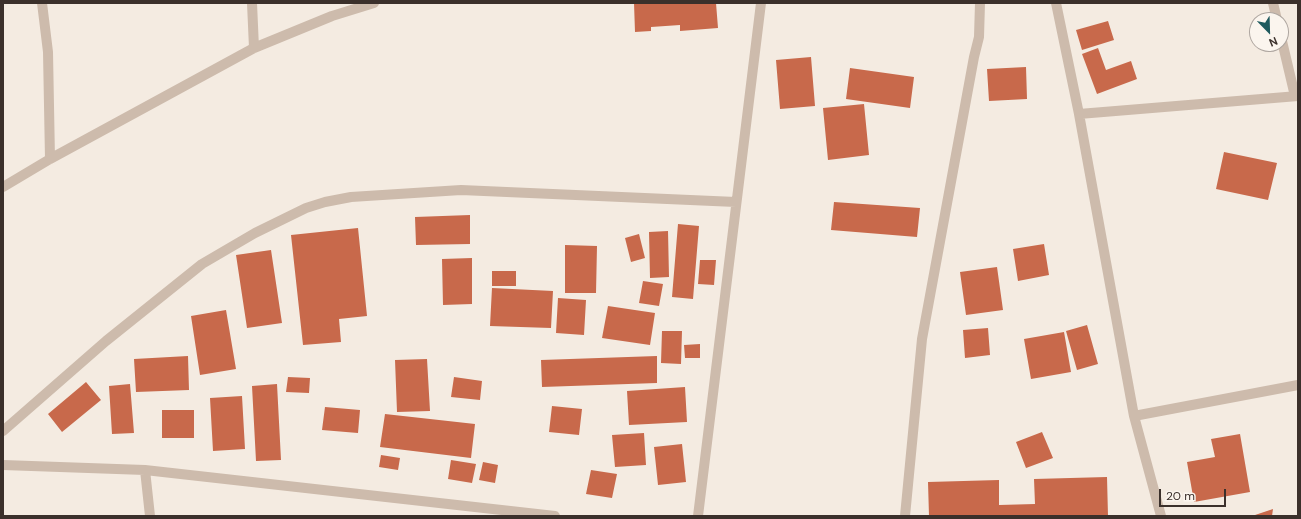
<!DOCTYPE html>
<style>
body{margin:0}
#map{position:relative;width:1301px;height:519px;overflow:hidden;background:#f4ebe1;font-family:"DM Sans",sans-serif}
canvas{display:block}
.frame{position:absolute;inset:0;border:4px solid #3b302b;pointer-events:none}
.north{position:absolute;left:1249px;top:12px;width:40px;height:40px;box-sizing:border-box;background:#fbf5ee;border:1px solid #aea6a0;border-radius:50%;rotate:157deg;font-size:11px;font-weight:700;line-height:16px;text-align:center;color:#3b302b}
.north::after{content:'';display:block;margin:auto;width:14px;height:18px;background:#1f5a5e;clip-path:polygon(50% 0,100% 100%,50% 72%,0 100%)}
.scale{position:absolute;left:1159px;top:489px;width:67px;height:18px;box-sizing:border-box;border:2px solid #3b302b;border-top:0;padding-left:5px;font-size:12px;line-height:14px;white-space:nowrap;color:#3b302b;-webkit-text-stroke:3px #fbf5ee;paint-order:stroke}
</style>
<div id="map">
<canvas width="1301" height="519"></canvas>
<div class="frame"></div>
<div class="north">N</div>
<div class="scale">20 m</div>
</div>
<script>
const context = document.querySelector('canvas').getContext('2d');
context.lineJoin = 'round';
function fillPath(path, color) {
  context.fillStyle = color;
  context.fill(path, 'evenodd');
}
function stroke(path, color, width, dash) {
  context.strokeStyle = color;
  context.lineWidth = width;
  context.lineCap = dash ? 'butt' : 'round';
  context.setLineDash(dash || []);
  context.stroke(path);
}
fillPath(new Path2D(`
 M634,3H716L718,28L680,31V25L651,27V31L635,32Z
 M1108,21L1114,40L1082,50L1076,30Z
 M1098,48L1106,70L1131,61L1137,79L1097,94L1082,54Z
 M811,57L815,106L780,109L776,60Z
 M1026,67L1027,99L989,101L987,69Z
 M850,68L914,77L910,108L846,99Z
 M864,104L869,155L828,160L823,108Z
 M1224,152L1277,163L1268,200L1216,189Z
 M834,202L920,208L917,237L831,230Z
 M470,215V244L416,245L415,217Z
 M678,224L699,226L693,299L672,297Z
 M358,228L367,316L339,319L341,342L303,345L291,235Z
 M668,231L669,277L650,278L649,232Z
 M639,234L645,258L631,262L625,238Z
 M1044,244L1049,275L1018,281L1013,249Z
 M565,245L597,246L596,293H565Z
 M271,250L282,323L247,328L236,255Z
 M472,258V304L443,305L442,259Z
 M700,260H716L714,285L698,284Z
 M997,267L1003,310L966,315L960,272Z
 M492,271H516V286H492Z
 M643,281L663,284L659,306L639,303Z
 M492,288L553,291L551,328L490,326Z
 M558,298L586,300L584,335L556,333Z
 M608,306L655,313L650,345L602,338Z
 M226,310L236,369L200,375L191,316Z
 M1087,325L1098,364L1077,370L1066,331Z
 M988,328L990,355L965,358L963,330Z
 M662,331H682L681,364L661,363Z
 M1064,332L1071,372L1031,379L1024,339Z
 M700,344V358H685L684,345Z
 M188,356L189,390L136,392L134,359Z
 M657,356V383L542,387L541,360Z
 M427,359L430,411L397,412L395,360Z
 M288,377L310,378L309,393L286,392Z
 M454,377L482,381L480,400L451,397Z
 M86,382L101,400L62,432L48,414Z
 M130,384L134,433L112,434L109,386Z
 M277,384L281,460L256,461L252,386Z
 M685,387L687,422L629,425L627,391Z
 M242,396L245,449L213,451L210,398Z
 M552,406L582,409L579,435L549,432Z
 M325,407L360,410L358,433L322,430Z
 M162,410H194V438H162Z
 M385,414L475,424L471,458L380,447Z
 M1042,432L1053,458L1026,468L1016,442Z
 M644,433L646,465L615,467L612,435Z
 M1240,434L1250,492L1194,502L1187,462L1215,457L1211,439Z
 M682,444L686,482L658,485L654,447Z
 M381,455L400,458L398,470L379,467Z
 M451,460L476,464L472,483L448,479Z
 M483,462L498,465L495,483L479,480Z
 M591,470L617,474L612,498L586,494Z
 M1107,477L1108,516H929L928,482L999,480V505L1035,504L1034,479Z
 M1273,509L1272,516H1252Z`), '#c8694b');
stroke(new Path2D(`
 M42,3L48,52L50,159
 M252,3L254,48
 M1056,3L1079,114L1134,416L1161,516
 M1273,3L1277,20
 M1281,37L1295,96
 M1079,114L1298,96
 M3,187L50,159L254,48L332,16L374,3
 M1134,416L1298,385
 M3,431L106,341L202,264L255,233L306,208L325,202L351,197L461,190L736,202
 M3,465L145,470L555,516
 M145,470L150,516
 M698,516L761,3
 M905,516L922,339L974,57L979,37L980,3`), '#cdbbac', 10);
</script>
